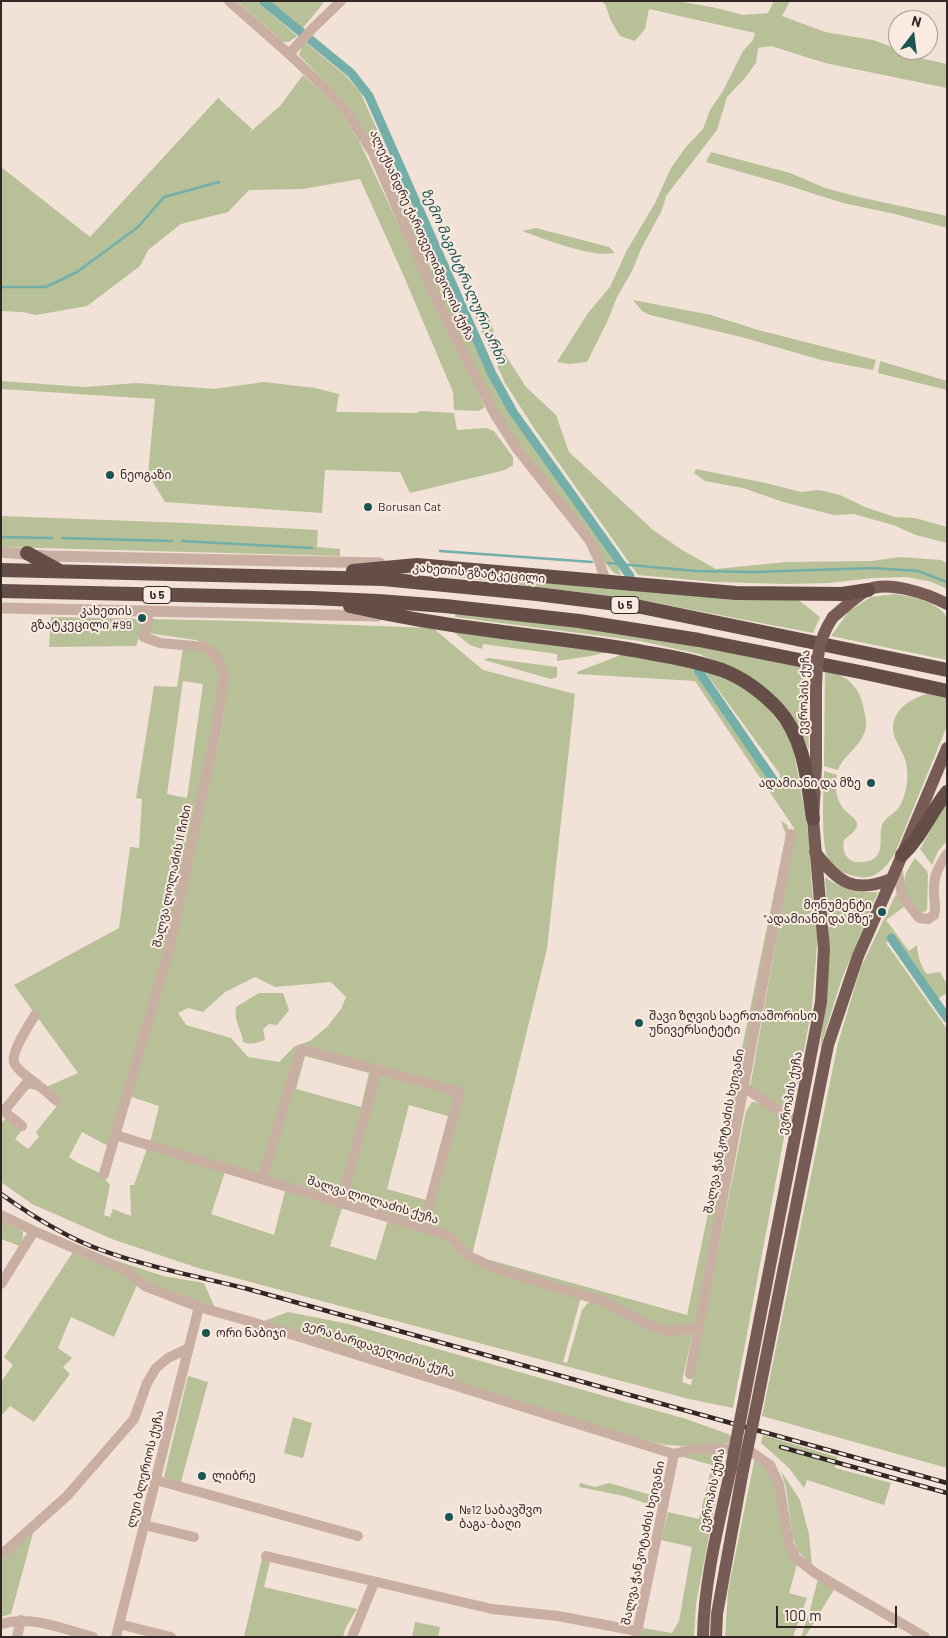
<!DOCTYPE html>
<meta charset="utf-8">
<style>
body{margin:0}
#map{position:relative;width:948px;height:1638px;overflow:hidden;background:#f1e1d6;font-family:Barlow,sans-serif}
canvas{display:block}
.frame{position:absolute;inset:0;border:2px solid #332725;pointer-events:none}
.north{position:absolute;left:888px;top:10px;width:50px;height:50px;box-sizing:border-box;background:#f9ebe2;border:1px solid #aa9d96;border-radius:50%;rotate:15deg;font-size:14px;font-weight:700;line-height:20px;text-align:center;color:#332725}
.north::after{content:'';display:block;margin:auto;width:18px;height:22px;background:#1a5551;clip-path:polygon(50% 0,100% 100%,50% 72%,0 100%)}
.scale{position:absolute;left:776px;top:1606px;width:121px;height:22px;box-sizing:border-box;border:2px solid #332725;border-top:0;padding-left:6px;font-size:15px;line-height:18px;white-space:nowrap;color:#332725;-webkit-text-stroke:4px #f9ebe2;paint-order:stroke}
</style>
<div id="map">
<canvas width="948" height="1638"></canvas>
<div class="frame"></div>
<div class="north">N</div>
<div class="scale">100 m</div>
</div>
<script>
const context = document.querySelector('canvas').getContext('2d');
context.lineJoin = 'round';
function fillPath(path, color) {
  context.fillStyle = color;
  context.fill(path, 'evenodd');
}
function stroke(path, color, width, dash) {
  context.strokeStyle = color;
  context.lineWidth = width;
  context.lineCap = dash ? 'butt' : 'round';
  context.setLineDash(dash || []);
  context.stroke(path);
}
function write(font, color, halo, rows, align = 'center') {
  context.font = font + ' Barlow,"Noto Sans Georgian",sans-serif';
  context.lineWidth = 4;
  context.setLineDash([]);
  context.textBaseline = 'middle';
  context.strokeStyle = halo;
  context.fillStyle = color;
  for (const [text, x, y, turn = 0] of rows) {
    context.save();
    context.translate(x, y);
    context.rotate((+turn || 0) * Math.PI / 180);
    context.textAlign = isNaN(turn) ? turn : align;
    if (halo) context.strokeText(text, 0, 0);
    context.fillText(text, 0, 0);
    context.restore();
  }
}
fillPath(new Path2D(`
 M237,1H256L297,36L289,42H283Z
 M269,1H325L302,29Z
 M600,1H676L712,7L743,15L768,13L774,1H790L782,16L825,32L873,40L924,59L947,64V88L825,63L771,46L758,48L756,63L745,78L727,97L717,130L666,196L662,210L641,249L632,271L617,297L607,322L587,362L569,364L557,362L588,313L610,287L626,252L655,203L671,168L686,147L703,129L710,110L723,91L743,51L753,40L755,33L649,9L645,29L635,41L620,36L611,21L605,4Z
 M304,41L346,76L360,92L496,391L514,421L617,564L621,575L614,573L607,565L505,425L438,294L385,174L339,96L299,55Z
 M303,75L337,106L359,141L484,405V408L478,411L454,410L453,392L402,272L360,179L303,189L249,190L228,212L181,224L148,250L140,266L87,306L36,315L22,312L1,311V167L90,237L218,98L252,129L249,133L280,106Z
 M711,152L790,173L825,188L863,198L947,216V228L895,214L843,203L780,183L706,162Z
 M536,228L609,247L615,253C591,258 545,239 522,231Z
 M633,300L711,315L758,330L876,360L873,370L821,360L745,338L650,315L642,311Z
 M486,310L499,345L526,387L556,415L569,452L653,530L682,550L716,569L786,562L871,561L900,557L941,560L947,563V589L932,582L907,577L872,578L829,583L787,584L715,582L638,575L534,428L505,383L475,316Z
 M880,361L947,381V390L878,373Z
 M1,381L85,387L137,383L214,389L264,382L315,388L339,394L336,412L416,413L421,411L454,413L457,430L486,428L494,431L513,457V465L505,470L410,493L400,472L325,470L322,513L165,502L148,474L155,399L1,389Z
 M696,469L766,483L801,492L819,490L840,495L865,507L895,517L915,518L947,527V543L916,535L893,525L854,514L834,515L783,502L743,488L705,481L694,473Z
 M1,516L186,523L318,530L317,547L340,549V556L1,547Z
 M442,575L759,600L797,599L820,617L813,633L636,599Z
 M895,594C909,596 943,603 947,619C948,631 947,647 947,660L831,636L849,611L871,597Z
 M456,612L643,635L806,667L809,750L793,719L774,696L744,673L699,654L640,641L455,617Z
 M51,617L243,621L433,628L483,670L575,694L547,949L472,1255L687,1315L786,835L781,821C788,824 789,828 789,836L694,1326L678,1329L665,1328L647,1322L627,1310L608,1301L497,1265L470,1255L451,1236L424,1227L462,1091L299,1047L261,1176L150,1143L159,1106L129,1096L166,970L223,722L227,675L217,654L207,644L196,640L141,632L136,646L49,647ZM255,977L275,987L331,982L346,997L341,1009L327,1027L310,1041L295,1046L279,1062L248,1057L231,1038L186,1025L178,1013L188,1008L203,1012L225,992Z
 M451,630L616,650L591,656L557,661V654L483,644L482,649L470,645Z
 M183,648L204,651L214,660L221,677L217,707L167,948L110,1147L82,1132L69,1157L78,1163L100,1173L110,1185L104,1215L110,1217L113,1209L131,1216L130,1185H134L147,1149L225,1172L211,1214L274,1235L285,1191L342,1208L330,1246L376,1260L388,1220L446,1237L464,1256L581,1297L563,1362L567,1363L582,1310L588,1303L592,1301L604,1305L645,1326L693,1331L682,1382L691,1385L746,1111L752,1102C764,1101 782,1116 786,1127L733,1408L689,1399L198,1268L112,1239L32,1204L1,1182V1123L7,1117L22,1130L15,1139L28,1149L39,1137L36,1132L60,1102L44,1088L78,1073L14,985L119,928L130,847L139,848L142,799L136,798L154,686L177,687ZM183,681L203,684L187,798L167,794Z
 M623,654L691,667L774,784L780,781V774L703,669L724,676L760,698L787,733L794,752L809,838L812,890L818,933L812,1007L794,1104L791,1109H786L750,1087L795,836L794,828L695,681L577,674V672Z
 M488,658L557,667V677L551,679L484,660Z
 M825,670C846,675 858,685 863,705C865,716 869,725 863,736C857,749 843,756 838,770L824,766Z
 M933,692L947,695V726L895,853C887,866 877,880 859,877C848,875 836,871 829,860C820,846 824,790 824,771L837,775C834,785 836,799 843,808C847,814 858,818 857,826C856,831 848,836 844,840C843,847 843,853 848,858C852,862 857,863 863,862C890,860 876,834 883,823C887,816 897,813 901,804C907,791 909,777 906,763C904,753 897,745 894,735C888,710 913,697 933,692Z
 M947,801V841L938,851L932,865L920,849Z
 M915,858L927,871L928,875L927,910L923,913C910,909 902,889 905,876C907,870 911,864 915,858Z
 M825,877C843,890 855,893 878,892L841,981L820,1049L827,979L829,934Z
 M896,894L904,907L886,920L909,951L917,945C918,957 920,965 927,974L940,972L947,984V993L937,999L894,937L886,943L947,1029V1468L762,1416L838,1043L861,967Z
 M259,993H283L289,1010L277,1025L269,1024L263,1029L265,1040C257,1043 251,1045 243,1042C241,1027 234,1023 236,1007Z
 M303,1052L375,1072L339,1201L264,1178ZM305,1056L369,1073L361,1107L296,1089Z
 M379,1073L457,1095L422,1224L343,1201ZM409,1105L448,1116L426,1200L387,1189Z
 M1,1220L13,1224L23,1232V1237L20,1246L1,1239Z
 M73,1252L118,1271L137,1285L114,1337L71,1317L58,1348L72,1358L63,1367L70,1374L34,1422L10,1406L1,1416V1382L13,1365L4,1357Z
 M96,1254L163,1276L204,1283L215,1308L152,1284L127,1268Z
 M288,1312L349,1324L686,1419L728,1434L746,1445L721,1443L683,1446L665,1445L595,1427L264,1321Z
 M188,1376L208,1382L181,1482L164,1477Z
 M293,1417L312,1423L303,1458L284,1453Z
 M763,1435L837,1457L835,1468L891,1483L884,1505L807,1480L804,1488L789,1468L761,1443Z
 M691,1451L725,1452L696,1604L694,1637H641L643,1628L672,1633L679,1621L692,1547L661,1540L668,1512L699,1519L712,1465L683,1457Z
 M755,1457L768,1468L778,1488L797,1564L789,1593L807,1598L793,1637H725L728,1591Z
 M781,1471L800,1500L809,1534L812,1566L798,1551L793,1538L786,1488Z
 M580,1483L595,1487L609,1483L658,1497L657,1507L624,1496L579,1487Z
 M33,1533L11,1614L1,1617V1559Z
 M262,1558L270,1562L264,1587L357,1609L345,1629L343,1637H244Z
 M818,1579L835,1588L805,1637H801L810,1610Z
 M415,1622L440,1627L438,1637H412Z`), '#b7c096');
stroke(new Path2D(`
 M1,287H46L77,272L138,227L164,197L219,182
 M1,537L52,538
 M62,538L172,541
 M182,541L312,548
 M440,551L592,562
 M608,563L696,571L754,572L873,568L918,571L947,582`), '#74aea9', 2.5);
stroke(new Path2D(`
 M263,1L351,73L369,96L492,374L513,412L630,576
 M698,670L774,781
 M891,938L947,1018`), '#74aea9', 9);
stroke(new Path2D(`
 M229,1L289,54L331,94L346,111L373,153L437,301L495,415L517,449L590,541L599,561L606,581
 M289,54L312,29L341,1
 M897,867L902,896L919,918L928,919L934,915C937,905 933,897 934,887C934,874 940,865 947,854
 M35,1015C30,1024 11,1051 14,1062C15,1068 31,1080 37,1084
 M745,1088L798,1123
 M1,1109L22,1126
 M4,1111L25,1085C37,1079 48,1094 57,1101
 M115,1135L447,1235L454,1241L467,1255L494,1268L605,1302L646,1324L669,1332L699,1327
 M104,1174L169,950L218,721L224,675L216,656L205,647L160,643L144,637L148,619L147,611
 M262,1179L301,1049L460,1092L423,1228
 M341,1203L377,1070
 M1,1215L34,1231L125,1270L145,1286L199,1307L252,1322L674,1454
 M1,1284L34,1231
 M690,1374L791,834
 M674,1454L692,1449L721,1448L753,1453L770,1465L779,1484L789,1544L796,1558L815,1573L925,1637
 M156,1480L358,1536
 M144,1525L194,1537
 M1,1555L67,1496L134,1419L147,1383L156,1368L168,1358L189,1348
 M266,1556L492,1609L558,1616L637,1631
 M1,1624C32,1615 63,1629 93,1637
 M119,1624L171,1637
 M17,1637L21,1620
 M116,1637L199,1307
 M352,1637L374,1583
 M636,1637L674,1454`), '#c9afa2', 10);
stroke(new Path2D(`
 M1,552L46,556L380,563
 M1,608L377,616`), '#c9afa2', 11);
stroke(new Path2D(`
 M833,617C843,609 855,597 867,590C888,580 928,594 947,604
 M815,852C837,881 853,895 891,879
 M745,1395L821,1002L824,949L813,819L816,766V687
 M758,1398L828,1045L858,956L897,867L947,748
 M703,1637C704,1580 719,1523 731,1468
 M716,1637L717,1614L743,1470`), '#765c55', 12);
stroke(new Path2D(`
 M27,553L58,570
 M1,570L383,579L537,594L641,607L947,670
 M353,571L417,565L736,593L842,594L868,590
 M1,591L312,598L378,601L445,606L579,621L699,640L865,673L947,691
 M350,606C398,617 446,625 495,631C546,638 598,643 649,653C674,657 698,662 722,670C743,678 763,693 778,709C805,739 807,780 813,819
 M902,855C921,837 931,812 947,792`), '#654e48', 14);
const rail = new Path2D(`
 M1,1194C32,1216 65,1237 101,1250C148,1267 199,1277 248,1289L947,1483
 M781,1447L947,1493`);
stroke(rail, '#332725', 4.5);
stroke(rail, '#f9ebe2', 2.5, [8]);
stroke(new Path2D(`
 M816,687C817,660 817,641 833,617
 M731,1468L745,1395
 M743,1470L758,1398`), '#765c55', 12);
for (const [x, y, r, color] of [
 [110,475,5,"#1a5551"],
 [368,507,5,"#1a5551"],
 [142,618,5,"#1a5551"],
 [871,783,5,"#1a5551"],
 [882,912,5,"#1a5551"],
 [639,1023,5,"#1a5551"],
 [206,1333,5,"#1a5551"],
 [202,1476,5,"#1a5551"],
 [449,1517,5,"#1a5551"]
]) {
  const dot = new Path2D();
  dot.arc(x, y, r, 0, 2 * Math.PI);
  context.fillStyle = color;
  context.fill(dot);
  stroke(dot, '#f9ebe2', 2);
}
for (const [x, y, w] of [
 [157,595,28],
 [625,605,28]
]) {
  const box = new Path2D();
  box.roundRect(x - w / 2, y - 8.5, w, 17, 4);
  context.fillStyle = '#f9ebe2';
  context.fill(box);
  stroke(box, '#332725', 1);
}
write('bold 11px', '#332725', null, [
 ["ს 5",157,595],
 ["ს 5",625,605]
]);
write('12px', '#332725', '#f9ebe2', [
 ["ალექსანდრე ქართველიშვილის ქუჩა",422,235,65],
 ["კახეთის გზატკეცილი",479,573,5],
 ["ევროპის ქუჩა",804,692,-88],
 ["შალვა ლოლაძის II ჩიხი",172,876,-78],
 ["ევროპის ქუჩა",790,1093,-79],
 ["შალვა ჭანკოტაძის ხეივანი",724,1131,-79],
 ["შალვა ლოლაძის ქუჩა",373,1200,17],
 ["ვერა ბარდაველიძის ქუჩა",379,1349,18],
 ["ლუი ბლერიოს ქუჩა",145,1469,-76],
 ["ევროპის ქუჩა",712,1490,-78],
 ["შალვა ჭანკოტაძის ხეივანი",643,1543,-78]
]);
write('12px', '#332725', '#f9ebe2', [
 ["ნეოგაზი",120,475],
 ["Borusan Cat",378,507],
 ["კახეთის",132,611,"right"],
 ["გზატკეცილი #99",132,625,"right"],
 ["ადამიანი და მზე",861,783,"right"],
 ["მონუმენტი",872,905,"right"],
 ["\"ადამიანი და მზე\"",872,919,"right"],
 ["შავი ზღვის საერთაშორისო",649,1016],
 ["უნივერსიტეტი",649,1030],
 ["ორი ნაბიჯი",216,1333],
 ["ლიბრე",212,1476],
 ["№12 საბავშვო",459,1510],
 ["ბაგა-ბაღი",459,1524]
], 'left');
write('italic 14px', '#1a5551', '#f9ebe2', [
 ["ზემო მაგისტრალური არხი",464,276,66]
]);
</script>
